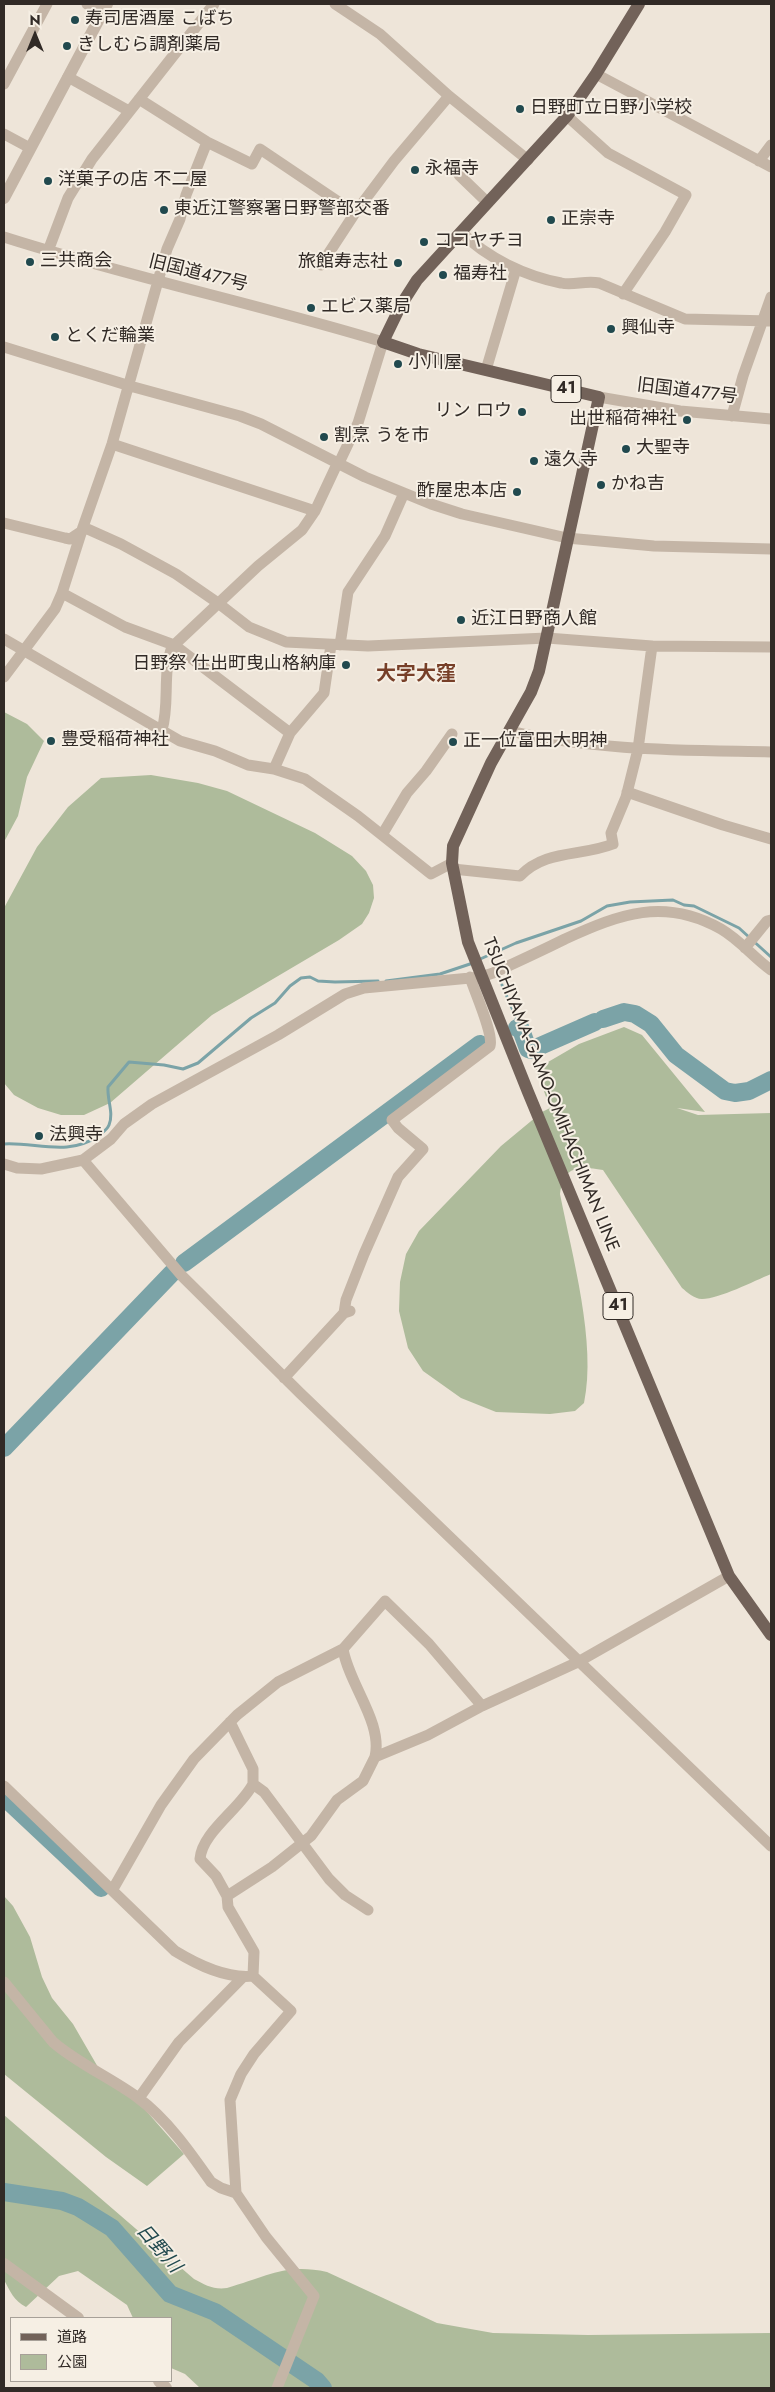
<!DOCTYPE html>
<meta charset="utf-8">
<style>
body{margin:0}
#map{position:relative;width:775px;height:2392px;overflow:hidden;background:#eee5d9;font-family:Jost,"Noto Sans JP",sans-serif}
canvas{display:block}
.frame{position:absolute;inset:0;border:5px solid #312a26;pointer-events:none}
.legend{position:absolute;left:10px;top:2317px;width:162px;height:65px;box-sizing:border-box;background:#f6efe4;border:1px solid #a7a098;margin:0;padding:6px 9px;list-style:none;font-size:15px;color:#312a26}
.legend li{display:flex;align-items:center;gap:10px;height:25px}
.legend b{width:25px;border:1px solid #a7a098}
.north{position:absolute;left:10px;top:10px;width:50px;height:50px;-webkit-text-stroke:4px #f6efe4;paint-order:stroke;rotate:0deg;font-size:14px;font-weight:700;line-height:20px;text-align:center;color:#312a26}
.north::after{content:'';display:block;margin:auto;width:18px;height:22px;background:#312a26;clip-path:polygon(50% 0,100% 100%,50% 72%,0 100%)}
</style>
<div id="map">
<canvas width="775" height="2392"></canvas>
<div class="frame"></div>
<ul class="legend">
<li><b style="height:6px;background:#726259"></b>道路</li>
<li><b style="height:14px;background:#aebb9b"></b>公園</li>
</ul>
<div class="north">N</div>
</div>
<script>
const context = document.querySelector('canvas').getContext('2d');
context.lineJoin = 'round';
function fillPath(path, color) {
  context.fillStyle = color;
  context.fill(path, 'evenodd');
}
function stroke(path, color, width, dash) {
  context.strokeStyle = color;
  context.lineWidth = width;
  context.lineCap = dash ? 'butt' : 'round';
  context.setLineDash(dash || []);
  context.stroke(path);
}
function write(font, color, halo, rows, align = 'center') {
  context.font = font + ' Jost,"Noto Sans JP",sans-serif';
  context.lineWidth = 4;
  context.setLineDash([]);
  context.textBaseline = 'middle';
  context.strokeStyle = halo;
  context.fillStyle = color;
  for (const [text, x, y, turn = 0] of rows) {
    context.save();
    context.translate(x, y);
    context.rotate((+turn || 0) * Math.PI / 180);
    context.textAlign = isNaN(turn) ? turn : align;
    if (halo) context.strokeText(text, 0, 0);
    context.fillText(text, 0, 0);
    context.restore();
  }
}
fillPath(new Path2D(`
 M4,712L27,724L44,741L27,777L18,816L4,842Z
 M151,775L198,783L227,791L315,833L352,856L366,871L373,885L374,898L369,913L362,924L339,940L212,1015L110,1103L84,1115H61L38,1108L14,1095L4,1083V908L37,847L68,807L101,778Z
 M624,1027L642,1035L705,1112L677,1108L698,1115L771,1113V1274C754,1281 719,1299 702,1299C694,1299 687,1292 682,1288L603,1170C577,1166 564,1166 560,1194C572,1255 597,1344 584,1403L575,1411L550,1414L496,1412L461,1398L423,1371L408,1348L399,1311L400,1282L406,1254L419,1231L501,1146L542,1112L550,1108L536,1069L579,1044Z
 M4,1896L13,1906L30,1937L42,1977L52,1998L73,2024L106,2081L141,2105L184,2154L147,2186L106,2157L4,2074Z
 M4,2115L194,2279C205,2285 214,2290 227,2288C267,2277 284,2263 327,2272L437,2323L493,2333L588,2335L771,2333V2388H200L185,2374L171,2368V2318H133L127,2305L78,2271L59,2276L26,2307C14,2301 10,2291 4,2280Z`), '#aebb9b');
stroke(new Path2D(`
 M478,960L516,943L581,921L607,906L630,902L673,900L684,905L694,906L739,928L771,957
 M386,981L440,974L473,963
 M502,985L520,1027
 M4,1144C36,1142 68,1157 98,1136C102,1133 107,1130 109,1125C114,1113 107,1100 108,1087L129,1062L164,1065L183,1069L198,1063L251,1018L275,1003L290,986L301,978L310,977L318,981L335,982L378,981`), '#7ba3a7', 3);
stroke(new Path2D(`
 M603,1019L624,1012L635,1014L651,1024L676,1055L725,1091L735,1093L749,1091L771,1080
 M517,1028L520,1027L528,1049L531,1050L595,1022
 M184,1263L480,1044
 M4,1448L172,1273
 M4,1797L101,1888
 M4,2192L62,2201L78,2207L112,2228L170,2294L215,2312L317,2381L323,2388`), '#7ba3a7', 18);
stroke(new Path2D(`
 M87,4L103,12
 M335,4L380,34L449,96L528,160
 M596,74L771,167
 M68,77L129,111
 M4,84L47,4
 M139,99L207,142L252,164L260,149L355,213L394,161L449,96
 M567,116L608,153L686,195L665,232L623,294
 M4,134L30,148
 M759,161L771,145
 M459,175L488,203
 M461,232C487,258 525,276 561,283C574,286 585,280 599,283L685,319L771,321
 M4,237C129,277 258,304 383,342L358,423L339,463
 M48,251L68,198L92,159L214,4
 M321,265L355,213
 M4,347L130,386L240,416L261,424L365,477L431,504L462,514L567,538L654,546L771,549
 M486,370L516,269
 M599,397L680,411L771,419
 M732,416L743,376L771,297
 M112,444L315,511
 M4,523L65,538L70,539L82,531
 M83,527L121,544L176,574L218,603L249,627L286,642L368,646L547,638L652,646L771,647
 M62,593L125,627L174,645L290,733
 M4,639L180,741L215,751L248,765L274,769L305,779L358,816L431,874L452,863
 M340,645L348,592L385,536L404,493
 M4,677L55,609L62,593L83,527L112,444L167,249L180,219L186,195L207,142
 M162,730C170,703 162,674 172,647L258,566L302,530L315,511L338,462
 M510,731C596,751 684,750 771,752
 M274,769L290,733L324,693L331,645
 M627,792L723,825L771,839
 M382,835L407,793L426,771L452,734
 M453,869L520,876C546,849 580,857 613,844L611,833L626,797L638,749L652,646
 M745,948L767,921L771,920
 M83,1160L182,1276L300,1393L771,1846
 M4,1164L17,1168L41,1169L83,1160L111,1139L124,1124L152,1104L278,1035L345,994L364,988L481,977L493,973C517,962 541,951 565,939C620,914 664,897 721,929C740,940 754,958 771,970
 M344,1313L346,1300L364,1254L398,1177L423,1149L398,1128L392,1120L490,1046C494,1034 474,991 470,977
 M284,1378L344,1313L350,1311
 M343,1649C349,1685 383,1722 375,1757
 M230,1722L253,1769V1784L264,1792L329,1879L345,1895L368,1910
 M4,1786L175,1951C198,1965 226,1979 253,1976L291,2011L254,2054L241,2074L230,2100L236,2193
 M113,1889L161,1805L194,1759L237,1715L278,1682L343,1649L385,1601L429,1644L482,1706
 M227,1896L216,1876L200,1859C202,1832 240,1809 253,1784
 M253,1976L254,1952L228,1907L227,1896L272,1867L311,1836L337,1800L363,1781L375,1757L428,1735L482,1706L578,1662L729,1576
 M4,1982L53,2042C77,2063 111,2078 137,2097C167,2119 190,2152 211,2182L221,2188L236,2193L266,2237L314,2296L277,2388
 M139,2098L179,2042L243,1977`), '#c4b5a6', 11);
stroke(new Path2D(`
 M4,198L107,4
 M4,2264L78,2318
 M159,2381L166,2388`), '#c4b5a6', 12);
stroke(new Path2D(`
 M639,4L596,74L567,116L417,280L401,305L383,342L418,354L599,397L539,671L531,692L491,763L453,846L452,863L468,942L528,1092L729,1576L771,1635`), '#726259', 12);
for (const [x, y, r, color] of [
 [75,20,5,"#21494e"],
 [67,46,5,"#21494e"],
 [520,109,5,"#21494e"],
 [415,170,5,"#21494e"],
 [48,181,5,"#21494e"],
 [164,210,5,"#21494e"],
 [551,220,5,"#21494e"],
 [424,242,5,"#21494e"],
 [30,262,5,"#21494e"],
 [398,263,5,"#21494e"],
 [443,275,5,"#21494e"],
 [311,308,5,"#21494e"],
 [611,329,5,"#21494e"],
 [55,337,5,"#21494e"],
 [398,364,5,"#21494e"],
 [522,412,5,"#21494e"],
 [687,420,5,"#21494e"],
 [324,437,5,"#21494e"],
 [626,449,5,"#21494e"],
 [534,461,5,"#21494e"],
 [601,485,5,"#21494e"],
 [517,492,5,"#21494e"],
 [461,620,5,"#21494e"],
 [346,665,5,"#21494e"],
 [51,741,5,"#21494e"],
 [453,742,5,"#21494e"],
 [39,1136,5,"#21494e"]
]) {
  const dot = new Path2D();
  dot.arc(x, y, r, 0, 2 * Math.PI);
  context.fillStyle = color;
  context.fill(dot);
  stroke(dot, '#f6efe4', 2);
}
for (const [x, y, w] of [
 [566,389,30],
 [618,1306,30]
]) {
  const box = new Path2D();
  box.roundRect(x - w / 2, y - 13.5, w, 27, 4);
  context.fillStyle = '#f6efe4';
  context.fill(box);
  stroke(box, '#312a26', 1);
}
write('bold 16px', '#312a26', null, [
 ["41",566,389],
 ["41",618,1306]
]);
write('18px', '#312a26', '#f6efe4', [
 ["寿司居酒屋 こばち",85,20],
 ["きしむら調剤薬局",77,46],
 ["日野町立日野小学校",530,109],
 ["永福寺",425,170],
 ["洋菓子の店 不二屋",58,181],
 ["東近江警察署日野警部交番",174,210],
 ["正崇寺",561,220],
 ["ココヤチヨ",434,242],
 ["三共商会",40,262],
 ["旅館寿志社",388,263,"right"],
 ["福寿社",453,275],
 ["エビス薬局",321,308],
 ["興仙寺",621,329],
 ["とくだ輪業",65,337],
 ["小川屋",408,364],
 ["リン ロウ",512,412,"right"],
 ["出世稲荷神社",677,420,"right"],
 ["割烹 うを市",334,437],
 ["大聖寺",636,449],
 ["遠久寺",544,461],
 ["かね吉",611,485],
 ["酢屋忠本店",507,492,"right"],
 ["近江日野商人館",471,620],
 ["日野祭 仕出町曳山格納庫",336,665,"right"],
 ["豊受稲荷神社",61,741],
 ["正一位富田大明神",463,742],
 ["法興寺",49,1136]
], 'left');
write('18px', '#312a26', '#f6efe4', [
 ["旧国道477号",198,274,14],
 ["旧国道477号",687,392,7],
 ["TSUCHIYAMA-GAMO-OMIHACHIMAN LINE",550,1095,68]
]);
write('italic 19px', '#21494e', '#f6efe4', [
 ["日野川",158,2249,49]
]);
write('bold 20px', '#773f28', '#f6efe4', [
 ["大字大窪",416,675]
]);
</script>
